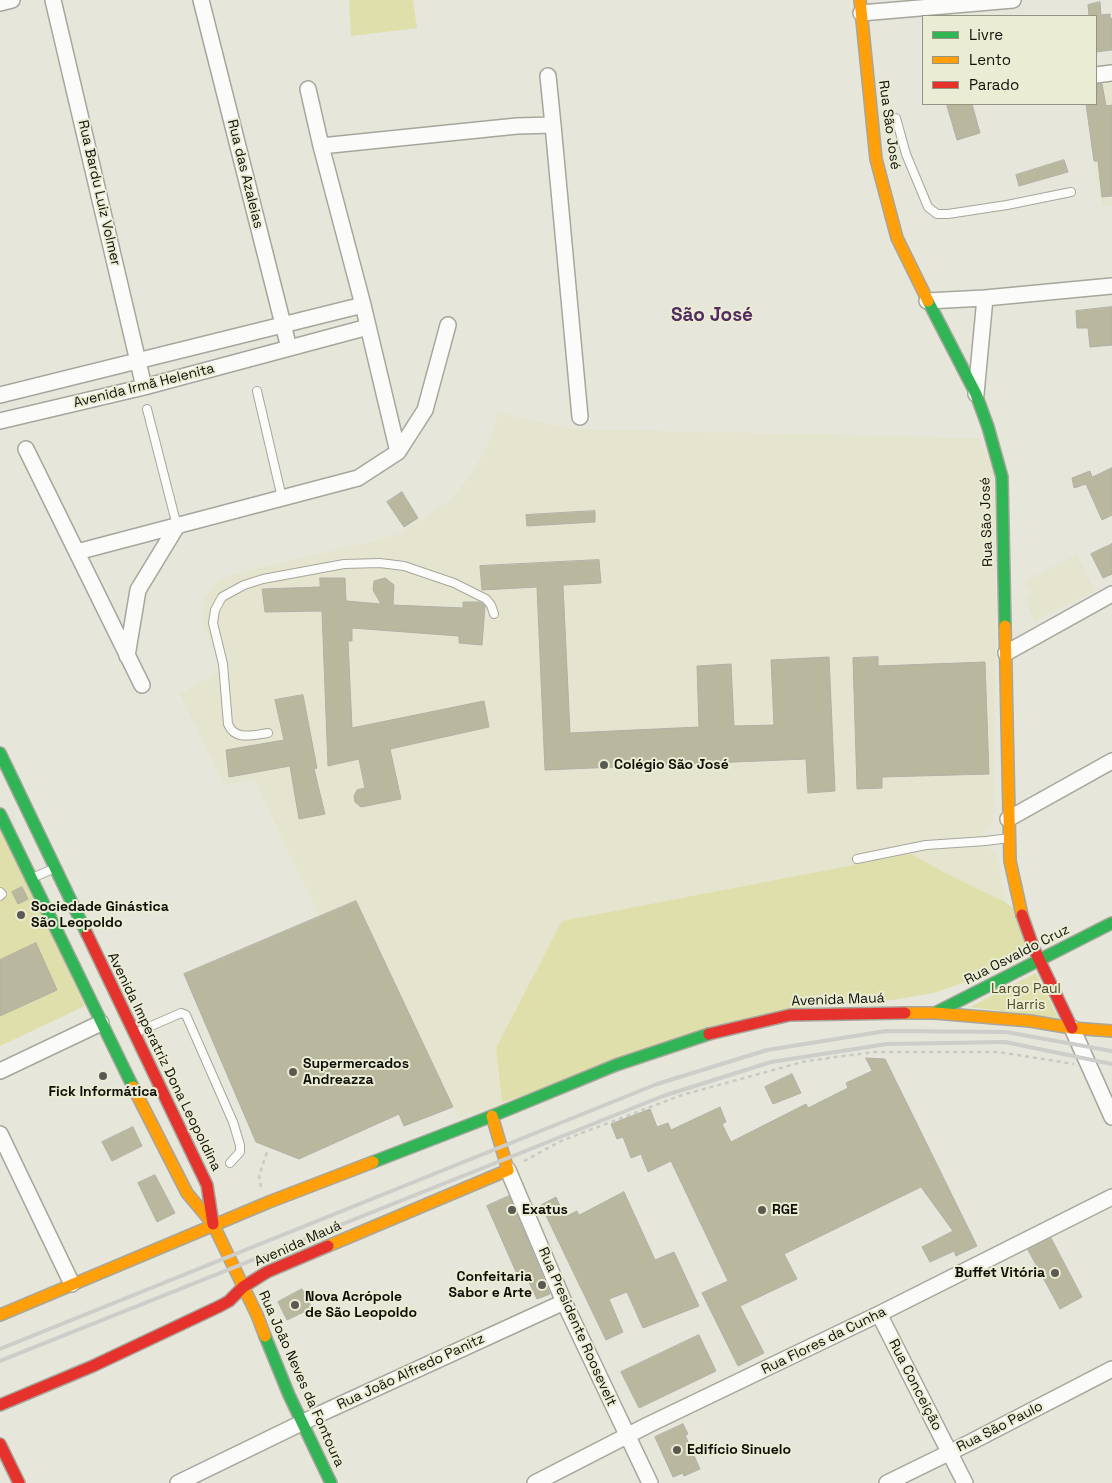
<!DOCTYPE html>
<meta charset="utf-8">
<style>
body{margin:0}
#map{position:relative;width:1112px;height:1483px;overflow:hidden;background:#e6e6da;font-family:"Space Grotesk",sans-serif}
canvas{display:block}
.legend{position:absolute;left:922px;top:15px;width:175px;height:90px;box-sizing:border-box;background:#ebecd4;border:1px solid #939482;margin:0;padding:6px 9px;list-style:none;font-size:15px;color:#0f0f08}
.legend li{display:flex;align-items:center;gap:10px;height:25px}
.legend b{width:25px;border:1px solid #939482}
</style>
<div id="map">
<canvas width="1112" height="1483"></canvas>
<ul class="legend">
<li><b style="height:6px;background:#30b455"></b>Livre</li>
<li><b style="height:6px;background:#ff9f0a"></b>Lento</li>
<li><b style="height:6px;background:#e5322d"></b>Parado</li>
</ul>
</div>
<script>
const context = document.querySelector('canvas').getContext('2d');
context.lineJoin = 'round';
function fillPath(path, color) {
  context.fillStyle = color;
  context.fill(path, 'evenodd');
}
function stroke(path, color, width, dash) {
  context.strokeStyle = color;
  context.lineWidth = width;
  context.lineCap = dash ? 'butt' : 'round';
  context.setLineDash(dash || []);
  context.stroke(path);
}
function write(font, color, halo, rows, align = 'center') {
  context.font = font + ' "Space Grotesk",sans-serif';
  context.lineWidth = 4;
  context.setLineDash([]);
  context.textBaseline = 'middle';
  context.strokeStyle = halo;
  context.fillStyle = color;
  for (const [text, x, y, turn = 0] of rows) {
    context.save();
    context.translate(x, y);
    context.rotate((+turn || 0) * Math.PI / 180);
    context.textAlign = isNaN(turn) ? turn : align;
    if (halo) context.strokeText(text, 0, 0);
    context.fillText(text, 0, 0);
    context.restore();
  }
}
fillPath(new Path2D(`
 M1112,71V205L1102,206L1096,174L1086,104H1096V72Z
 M498,413L572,429L979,438L994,470L996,613L993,823L985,832L987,847L998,855L1005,902L1020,913L978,978L933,993L893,1000L838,1003L793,1009L457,1119L453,1107L356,901L319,916L254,779L224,785L180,694L223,669L202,623L204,599L217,582L223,578L245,571L379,540L395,535L411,526L451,499L470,476L482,455L492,434Z
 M1077,554L1095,591L1035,621L1026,603L1028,601L1026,596L1032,593L1025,581Z`), '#e5e5cf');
fillPath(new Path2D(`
 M349,0H413L417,28L351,36Z
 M0,824L85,1006L0,1046Z
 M911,854L947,874L1005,902L1020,913L1028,949L978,978L933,993L893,1000L838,1003L793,1009L502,1102L496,1048L562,921Z
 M1036,973L1058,1018L970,1007Z`), '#dfdfab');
const building = new Path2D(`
 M1100,2L1101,15L1110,14V19L1112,18V50L1096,52V16H1089L1088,5Z
 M1096,84H1102L1106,106L1112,105V196L1102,197L1098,161H1094L1086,104H1096Z
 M954,104H972L980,133L957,140L947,106Z
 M1064,160L1068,172L1019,186L1016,175Z
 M1112,307V345L1090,347L1088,328H1077L1076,311Z
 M1112,468V515L1102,520L1086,484L1074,488L1072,478L1090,471L1092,477Z
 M402,492L418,518L404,527L387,502Z
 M595,511V522L527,526L526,515Z
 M1112,544V574L1103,578L1091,554Z
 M599,560L601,583L563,585L570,733L699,727L697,666L731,664L734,726L774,725L771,660L829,657L835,791L808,793L806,759L545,770L537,587L482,590L480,566Z
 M320,578H345L346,601L381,604L373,590L374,581L385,578L394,585L393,605L463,608V602H480L485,606L482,645L459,643V636L352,628V641H348L352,728L484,701L489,727L390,749L401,799L361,807L355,802L354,796L357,790L365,788L359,759L328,766L322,611L265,612L262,589L320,587Z
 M878,657V666L985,662L989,774L882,777V788L857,789L853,658Z
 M303,695L317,768L314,769L325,814L299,819L290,766L229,777L226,750L284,740L275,700Z
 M22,887L28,899L18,904L12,892Z
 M356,901L453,1107L404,1126L399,1114L299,1159L256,1142L184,974Z
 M36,943L57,990L0,1016V960Z
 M866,1058L885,1059L977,1246L956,1256L954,1251L930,1262L922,1247L953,1231L921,1187L784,1254L797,1279L740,1306L764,1353L738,1366L702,1293L728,1281L671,1161L648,1172L641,1154L631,1158L623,1137L617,1139L611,1124L650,1109L657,1127L668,1123L671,1130L720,1107L726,1122L722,1124L731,1142L806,1104L808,1108L848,1088L846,1083L872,1071Z
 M792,1074L801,1093L773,1104L765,1087Z
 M133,1127L142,1146L112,1161L102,1142Z
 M155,1175L175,1213L157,1222L138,1183Z
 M624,1192L655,1260L674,1252L699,1306L643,1328L627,1292L609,1299L623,1332L606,1340L541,1205L556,1197L565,1217L577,1211L579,1215Z
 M509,1196L550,1294L537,1299L527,1278L520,1281L487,1206Z
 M1051,1238L1082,1297L1060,1309L1028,1250Z
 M302,1289L312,1308L287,1320L278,1302Z
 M699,1335L716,1371L639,1408L621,1372Z
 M683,1424L688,1434L685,1435L700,1469L684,1476L683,1473L673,1477L655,1437Z`);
fillPath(building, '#b9b89f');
stroke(building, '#b0b0a6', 1);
const lane = new Path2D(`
 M896,118L906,154L928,207L937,214H948L1007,205L1071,192
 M257,391L282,498
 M147,409L177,526
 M268,733C252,735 235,741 228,724L223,664L213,623L215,610L222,597L244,585L263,579L344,564L380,563L404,566L454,583L486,599L491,605L494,614
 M857,859L926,845L986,841L1009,838
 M32,878L55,868
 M0,892L2,894L0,896
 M135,1033L181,1013L186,1015L233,1122L240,1145V1152L230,1163`);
const street = new Path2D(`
 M53,0L144,387
 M201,0L289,348
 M0,3L12,0
 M861,13L1013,0
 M1096,75L1112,73
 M548,76L553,125
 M308,89L321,146
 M927,301L985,298L1112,286
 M976,394L985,298
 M0,395L363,305
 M0,421L144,387L368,327
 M26,449L142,685
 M398,452L363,305L321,146L517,126L553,125L580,417
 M77,552L358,478L398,452L425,410L448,325
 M1006,653L1112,594
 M127,656L138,590L177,526
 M1008,819L1112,761
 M1072,1028L1112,1117
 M0,1071L101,1023
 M0,1134L72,1284
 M508,1170L564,1302L650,1483
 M879,1314L965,1483
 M178,1483L322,1413L564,1302
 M535,1483L648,1425L879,1314L1112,1197
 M887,1483L971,1442L1112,1369`);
const fast = new Path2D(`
 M928,301L976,394L988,427L1002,477L1005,626
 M0,753L87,934
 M0,814L133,1087
 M935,1013L1112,923
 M373,1162L492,1116L616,1065L709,1034
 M265,1336L289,1395L331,1483`);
const slow = new Path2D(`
 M860,0L876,159L897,238L928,301
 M1005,626L1010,861L1022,915
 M905,1013H935L1030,1021L1072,1028L1112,1031
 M133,1087L187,1193L213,1224L257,1315L265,1336
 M328,1246L508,1170L492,1116
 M0,1315L269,1202L373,1162`);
const jam = new Path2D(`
 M1022,915L1034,949L1072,1028
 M87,934L207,1185L213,1224
 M709,1034L790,1015L905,1013
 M0,1405L93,1366L220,1306L229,1301L243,1287L267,1272L328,1246
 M0,1444L19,1483`);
stroke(lane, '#a6a69c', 10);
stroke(street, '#a6a69c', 18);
stroke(fast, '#a6a69c', 14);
stroke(slow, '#a6a69c', 14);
stroke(jam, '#a6a69c', 14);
stroke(new Path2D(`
 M524,1161L561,1141L682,1095L806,1061L874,1052H999L1074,1064
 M261,1187L259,1176L267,1152`), '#c9c9c6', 2.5, [4, 4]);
stroke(lane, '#fbfbf9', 8);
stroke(street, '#fbfbf9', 15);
stroke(fast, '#30b455', 11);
stroke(slow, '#ff9f0a', 11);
stroke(jam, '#e5322d', 11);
stroke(new Path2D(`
 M0,1349L657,1084L767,1050L886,1031L1006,1032L1112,1051
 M0,1361L663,1096L771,1062L887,1044L1005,1042L1112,1064`), '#cdcdca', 4);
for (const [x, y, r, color] of [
 [604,765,5,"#5a5a52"],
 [21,915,5,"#5a5a52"],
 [293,1072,5,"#5a5a52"],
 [103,1076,5,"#5a5a52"],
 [512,1210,5,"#5a5a52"],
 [762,1210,5,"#5a5a52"],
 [1055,1273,5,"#5a5a52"],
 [542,1285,5,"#5a5a52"],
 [295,1305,5,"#5a5a52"],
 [677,1450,5,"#5a5a52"]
]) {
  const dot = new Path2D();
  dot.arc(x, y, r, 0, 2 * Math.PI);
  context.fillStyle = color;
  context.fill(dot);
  stroke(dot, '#ebecd4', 2);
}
write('14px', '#0f0f08', '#ebecd4', [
 ["Rua São José",889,125,82],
 ["Rua das Azaleias",245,174,76],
 ["Rua Bardu Luiz Volmer",99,193,77],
 ["Avenida Irmã Helenita",144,386,-14],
 ["Rua São José",987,522,-92],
 ["Rua Osvaldo Cruz",1017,955,-27],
 ["Avenida Mauá",838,1000,-2],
 ["Avenida Imperatriz Dona Leopoldina",164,1062,64],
 ["Avenida Mauá",298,1244,-24],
 ["Rua Presidente Roosevelt",577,1327,66],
 ["Rua Flores da Cunha",824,1341,-26],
 ["Rua João Alfredo Panitz",411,1372,-25],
 ["Rua João Neves da Fontoura",301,1379,66],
 ["Rua Conceição",915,1385,63],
 ["Rua São Paulo",1000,1427,-27]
]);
write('bold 14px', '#0f0f08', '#ebecd4', [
 ["Colégio São José",614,765],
 ["Sociedade Ginástica",31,907],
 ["São Leopoldo",31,923],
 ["Supermercados",303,1064],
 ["Andreazza",303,1080],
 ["Fick Informática",103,1092,"center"],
 ["Exatus",522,1210],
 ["RGE",772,1210],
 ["Buffet Vitória",1045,1273,"right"],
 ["Confeitaria",532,1277,"right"],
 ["Sabor e Arte",532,1293,"right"],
 ["Nova Acrópole",305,1297],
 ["de São Leopoldo",305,1313],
 ["Edifício Sinuelo",687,1450]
], 'left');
write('14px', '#4e4d23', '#ebecd4', [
 ["Largo Paul",1026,989],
 ["Harris",1026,1005]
]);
write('bold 19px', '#532a5f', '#ebecd4', [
 ["São José",712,316]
]);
</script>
